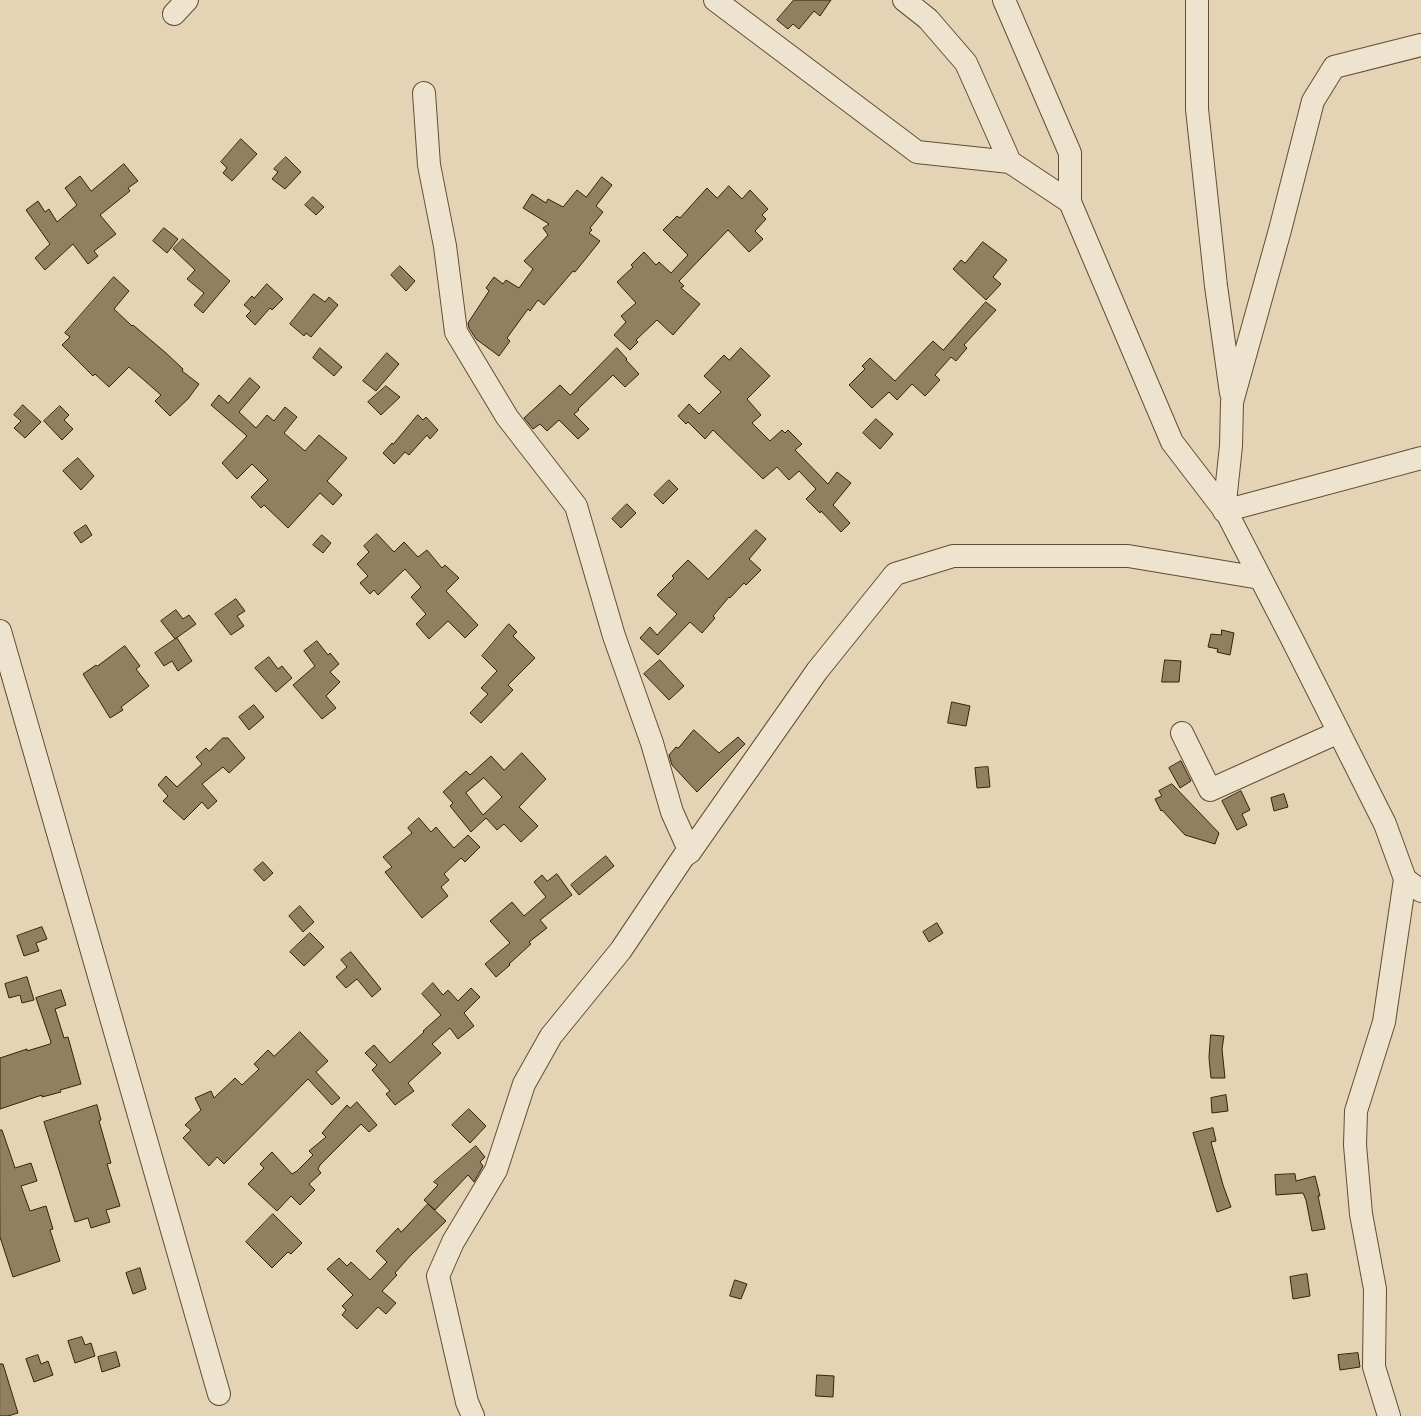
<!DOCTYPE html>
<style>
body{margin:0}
canvas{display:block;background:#e4d4b5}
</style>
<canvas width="1421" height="1416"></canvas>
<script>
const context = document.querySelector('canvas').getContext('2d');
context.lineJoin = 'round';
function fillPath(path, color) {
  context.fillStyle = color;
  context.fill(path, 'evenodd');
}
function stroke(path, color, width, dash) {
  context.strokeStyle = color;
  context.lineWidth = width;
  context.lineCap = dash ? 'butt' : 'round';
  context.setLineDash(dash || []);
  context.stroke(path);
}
const building = new Path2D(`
 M794,0H831L820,16L814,11L799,29L793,24L788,29L777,20Z
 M241,139L257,154L232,181L223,173L227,168L221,162Z
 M286,157L301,172L285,189L272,179L278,172L274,169Z
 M124,164L138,181L128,188L130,191L100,215L116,234L94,251L98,256L88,264L73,244L45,270L35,258L50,244L26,210L38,201L45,212L49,209L57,222L77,205L65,188L80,176L91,191Z
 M602,177L612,185L596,206L603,212L590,228L592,230L589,233L600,241L575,272L573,271L544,305L538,300L530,311L528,309L507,338L510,341L499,356L476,339L469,328L468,323L489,291L486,288L494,277L503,284L506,280L519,288L533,269L524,261L548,235L543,228L549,224L523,208L532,194L546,203L548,199L563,207L577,190L586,197Z
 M729,186L742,199L750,190L768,209L762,215L766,219L755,231L763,239L749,252L728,230L679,281L684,286L681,288L700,304L673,335L657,320L636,340L638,342L630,350L614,335L626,322L621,316L636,303L617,282L633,267L631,265L644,252L656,265L659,262L671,273L688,255L663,230L677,216L680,218L707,188L717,198Z
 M313,197L324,207L316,215L305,205Z
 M164,228L178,239L167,253L153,241Z
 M183,239L230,281L203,313L194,305L204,293L187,279L195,270L173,249Z
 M983,242L1007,260L993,277L1001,284L986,300L953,269L961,260L965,263Z
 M400,266L415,281L406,291L391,275Z
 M114,277L129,291L114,309L132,326L133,325L166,353L183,369L182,371L199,384L188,399L170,416L155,401L161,395L129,367L109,387L95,374L93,376L62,345L70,337L65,333Z
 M267,284L283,299L272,310L270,308L255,325L246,316L251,311L244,305L252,296L254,298Z
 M314,294L325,302L329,297L338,305L311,337L306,333L304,336L290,324Z
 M986,302L996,310L964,345L967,348L956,361L951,357L935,375L940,380L925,396L912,384L897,400L889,392L872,408L849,385L865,369L862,366L870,358L895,381L933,341L943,350Z
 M320,348L342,367L334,376L313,358Z
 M617,348L627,359L626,360L639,374L625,387L613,375L578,409L579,410L574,414L589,429L578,439L559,420L547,431L540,424L533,429L524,418L560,385L570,395Z
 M741,348L770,376L747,399L761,415L752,423L770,441L782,430L785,433L788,430L802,444L795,450L828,484L837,472L851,483L833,505L850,523L841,532L821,511L820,513L806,499L816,489L799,471L789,480L777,467L763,479L713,430L705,439L688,422L686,424L678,416L689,404L699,414L721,392L704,376L724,355L729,360Z
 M387,353L399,364L376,391L363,381Z
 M250,378L260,387L239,412L256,428L267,415L274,421L285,407L297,417L284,433L305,451L319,435L347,458L327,481L342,495L333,505L320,493L288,528L264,505L261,508L251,497L268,480L252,464L237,479L222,463L247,436L211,405L219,395L228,403Z
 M386,386L400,397L381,415L368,402Z
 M23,405L41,422L25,438L14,428L21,421L14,415Z
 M60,406L69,415L64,420L73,429L62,440L44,421Z
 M418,415L423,420L426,417L438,430L430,439L427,435L409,455L405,452L394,464L383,453L392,443L393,444Z
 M876,419L893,434L880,449L863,433Z
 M78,458L94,476L81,490L63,471Z
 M669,480L678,489L663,504L654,495Z
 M627,504L636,513L621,528L612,519Z
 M86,525L92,535L81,543L74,533Z
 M756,530L766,539L749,559L761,570L746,585L744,583L730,598L729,597L713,616L715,618L702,633L690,622L658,655L640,638L650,627L657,635L677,614L657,595L674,578L672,576L688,560L708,579Z
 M377,534L394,552L404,542L418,557L427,550L442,568L445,565L459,578L446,591L478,625L465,638L448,621L429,639L416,624L426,614L411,597L421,587L405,569L378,595L374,590L370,594L360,583L368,576L357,564L369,552L364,546Z
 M322,535L331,543L323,553L313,545Z
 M236,599L245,611L237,616L244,626L231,635L215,614Z
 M176,610L183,619L189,615L196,624L175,639L161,621Z
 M509,624L517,632L513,636L535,658L508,685L513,690L481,723L470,713L488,694L481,688L497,671L482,656Z
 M1222,630L1234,633L1230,655L1217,652L1218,649L1208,647L1211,634L1221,635Z
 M177,638L192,661L178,671L172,661L164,666L155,653Z
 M317,641L328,655L330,653L339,664L330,672L340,682L326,696L336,708L322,719L293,685L315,666L304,651Z
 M125,646L140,666L136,669L149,686L121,707L123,710L110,718L83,674L96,665L97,666Z
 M269,657L278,669L282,666L292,678L276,692L255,668Z
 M660,660L684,686L669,700L644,674Z
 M1165,660L1181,661L1179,682H1162Z
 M952,702L970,706L966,726L948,723Z
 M254,705L264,717L249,730L239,717Z
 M694,730L719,753L738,737L745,744L697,792L672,765L669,755L676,747L678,748Z
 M223,738H228L245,758L229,773L223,767L202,784L217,801L208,809L202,802L184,820L163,801L168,796L158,785L166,776L177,787L202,764L196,757L206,748L209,751Z
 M522,753L546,779L519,807L538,826L521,842L504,824L497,830L486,818L471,832L450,806L453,803L443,792L466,771L470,775L491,756L504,770ZM484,778L502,797L483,815L466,793Z
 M1181,761L1191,781L1180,788L1169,768Z
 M988,767L990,787L977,788L975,768Z
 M1172,784L1219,833L1215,844L1185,835L1162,810L1161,811L1155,799L1162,796L1159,791Z
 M1241,791L1250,810L1242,814L1247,825L1237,830L1222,801Z
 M1284,794L1288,807L1274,811L1271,798Z
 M419,818L431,832L436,827L454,848L468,835L480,847L465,862L461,858L444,874L449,880L441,887L448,896L422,918L385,872L392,867L383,857L412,833L408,828Z
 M606,856L614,866L579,895L571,885Z
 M263,862L273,873L264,881L254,870Z
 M557,874L572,895L540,920L547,928L529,942L531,944L509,964L510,965L496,977L485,964L510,943L490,921L512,902L524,916L546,897L534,882L542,875L547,881Z
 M300,906L314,922L303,932L289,916Z
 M937,923L943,933L929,942L923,932Z
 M42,927L47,939L36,943L39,951L24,956L17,936Z
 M310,933L324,947L304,966L290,952Z
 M351,952L381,989L372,997L357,979L346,988L336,977L347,967L341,960Z
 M27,977L34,1000L22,1003L20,995L9,998L5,984Z
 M433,983L443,995L448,990L458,1001L471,988L480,997L464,1013L474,1026L458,1039L450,1028L432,1044L441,1053L408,1083L414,1091L395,1105L386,1094L390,1091L372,1070L377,1065L365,1053L374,1045L390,1063L424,1032L423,1031L441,1015L422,994Z
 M61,990L66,1005L55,1009L64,1038L68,1037L81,1084L60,1090L61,1092L42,1097V1095L0,1109V1058L27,1049V1051L50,1044L51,1042L36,998Z
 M300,1032L328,1061L316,1072L340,1098L332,1105L308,1079L224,1164L217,1157L209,1166L183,1138L191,1130L185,1125L201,1110L195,1098L211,1091L214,1098L235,1078L242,1085L259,1069L254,1064L268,1050L274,1056Z
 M1211,1035L1224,1036L1222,1049L1225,1078H1211L1209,1058Z
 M1226,1095L1228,1111L1212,1113L1211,1098Z
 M357,1102L377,1125L369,1132L361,1124L320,1165L318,1169L321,1173L309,1184L315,1190L300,1205L291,1196L277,1211L248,1184L264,1168L260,1164L272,1152L292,1174L297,1171L313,1155L309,1151L326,1137L322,1133L347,1105L350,1108Z
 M97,1105L101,1120L99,1121L111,1163L107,1164L120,1206L106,1210L110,1222L91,1228L88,1218L75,1222L44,1122Z
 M469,1109L486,1126L470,1143L452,1125Z
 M1213,1128L1216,1141L1211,1142L1223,1185L1231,1207L1217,1212L1193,1133Z
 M0,1130H2L15,1168L31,1163L37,1181L21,1186L30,1211L46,1206L53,1229L50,1230L60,1261L13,1277L0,1237Z
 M476,1146L485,1157L480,1162L483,1166L474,1182L468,1175L435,1210L424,1200L438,1185L434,1182Z
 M1295,1174L1296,1181L1315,1176L1320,1196H1318L1325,1229L1312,1231L1306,1200L1303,1193L1276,1195L1275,1175Z
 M428,1204L446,1221L410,1256L395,1273L397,1275L382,1291L396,1303L386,1314L378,1307L357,1329L342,1315L346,1310L342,1306L353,1295L327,1269L339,1258L347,1266L351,1262L370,1280L387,1262L376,1251L398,1228L401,1232Z
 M273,1214L302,1243L291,1254L288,1252L272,1268L246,1242Z
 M140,1268L146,1289L133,1294L126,1273Z
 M1307,1274L1310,1296L1293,1299L1290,1277Z
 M735,1280L747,1284L741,1299L730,1296Z
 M82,1337L85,1345L91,1343L95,1356L75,1363L68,1341Z
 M116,1352L120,1366L102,1372L98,1357Z
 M1358,1353L1360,1367L1340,1370L1338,1355Z
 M38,1355L41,1364L48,1361L53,1375L34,1382L26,1359Z
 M0,1364H3L18,1413L8,1416H0Z
 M817,1375L834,1376L833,1397L816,1396Z`);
fillPath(building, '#917f61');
stroke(building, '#372206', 1);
const minor = new Path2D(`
 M715,0L917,152L1010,162
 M904,0L928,19L966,63L1010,162L1070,202L1172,442L1228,515L1292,639L1385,824L1405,879L1421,891
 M1004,0L1070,153V202
 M1197,0V109L1216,286L1231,393
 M174,14L187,0
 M1421,45L1334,67L1313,101L1280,230L1232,402L1231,446L1224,511L1421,458
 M424,93L429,165L445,246L456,332L507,417L576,506L614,636L652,743L672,812L690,852
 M0,631L219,1394
 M1182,733L1210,790L1339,732
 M473,1416L467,1402L438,1276L453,1242L496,1170L524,1084L551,1036L621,950L684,856L690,852L817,671L895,574L953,556H1128L1260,578
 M1389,1416L1374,1367L1375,1289L1361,1214L1355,1145L1356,1111L1384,1022L1405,879`);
stroke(minor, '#624e32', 24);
stroke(minor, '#ede3cf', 22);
</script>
